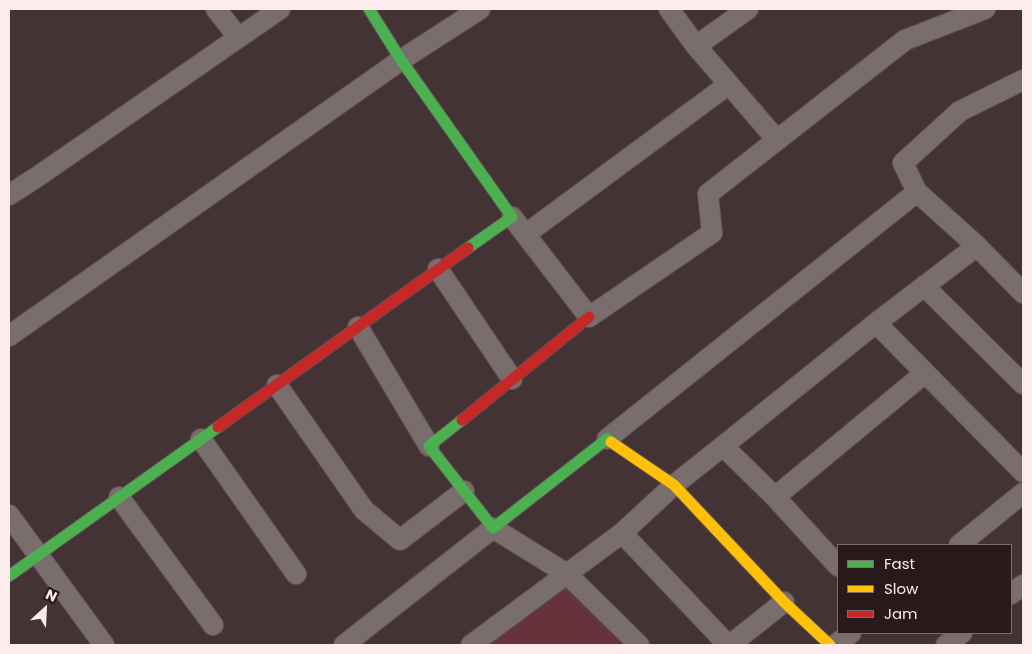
<!DOCTYPE html>
<style>
body{margin:0}
#map{position:relative;width:1032px;height:654px;overflow:hidden;background:#443335;font-family:Poppins,sans-serif}
canvas{display:block}
.frame{position:absolute;inset:0;border:10px solid #fdebed;pointer-events:none}
.legend{position:absolute;left:837px;top:544px;width:175px;height:90px;box-sizing:border-box;background:#28191b;border:1px solid #7d6d6f;margin:0;padding:6px 9px;list-style:none;font-size:15px;color:#fdebed}
.legend li{display:flex;align-items:center;gap:10px;height:25px}
.legend b{width:25px;border:1px solid #7d6d6f}
.north{position:absolute;left:20px;top:584px;width:50px;height:50px;-webkit-text-stroke:4px #28191b;paint-order:stroke;rotate:25deg;font-size:14px;font-weight:700;line-height:20px;text-align:center;color:#fdebed}
.north::after{content:'';display:block;margin:auto;width:18px;height:22px;background:#fdebed;clip-path:polygon(50% 0,100% 100%,50% 72%,0 100%)}
</style>
<div id="map">
<canvas width="1032" height="654"></canvas>
<div class="frame"></div>
<ul class="legend">
<li><b style="height:6px;background:#4caf50"></b>Fast</li>
<li><b style="height:6px;background:#ffc107"></b>Slow</li>
<li><b style="height:6px;background:#c62828"></b>Jam</li>
</ul>
<div class="north">N</div>
</div>
<script>
const context = document.querySelector('canvas').getContext('2d');
context.lineJoin = 'round';
function fillPath(path, color) {
  context.fillStyle = color;
  context.fill(path, 'evenodd');
}
function stroke(path, color, width, dash) {
  context.strokeStyle = color;
  context.lineWidth = width;
  context.lineCap = dash ? 'butt' : 'round';
  context.setLineDash(dash || []);
  context.stroke(path);
}
fillPath(new Path2D(`
 M568,575L633,645H482Z`), '#67323c');
const street = new Path2D(`
 M216,9L238,37
 M669,9L696,46
 M748,9L696,46L777,140
 M1023,80L960,111L903,163L917,192L977,246L1023,293
 M9,195L37,177L280,9
 M512,217L589,317L712,233L708,194L905,40L985,9
 M526,234L729,84
 M438,269L512,379
 M924,286L1023,384
 M876,323L1023,472
 M358,327L429,446
 M9,336L401,60L480,9
 M277,385L364,510L400,540L464,491
 M201,439L296,574
 M607,439L917,192
 M723,446L775,497L838,566
 M119,497L213,625
 M775,497L925,373
 M9,515L104,645
 M622,533L728,645
 M959,545L1023,493
 M1011,594L1023,585
 M344,645L493,528L567,574L639,645
 M471,645L622,533L674,485L723,446L876,323L977,246
 M730,645L784,602
 M835,645L851,633
 M946,645L962,633`);
const fast = new Path2D(`
 M369,9L401,60L512,217L468,248
 M462,420L429,446L493,528L607,439L611,442
 M9,576L218,427`);
const slow = new Path2D(`
 M611,442L674,485L784,602L830,645`);
const jam = new Path2D(`
 M462,420L589,317
 M218,427L468,248`);
stroke(street, '#605153', 22);
stroke(fast, '#605153', 13);
stroke(slow, '#605153', 13);
stroke(jam, '#605153', 13);
stroke(street, '#7a6d6e', 20);
stroke(fast, '#4caf50', 11);
stroke(slow, '#ffc107', 11);
stroke(jam, '#c62828', 11);
</script>
